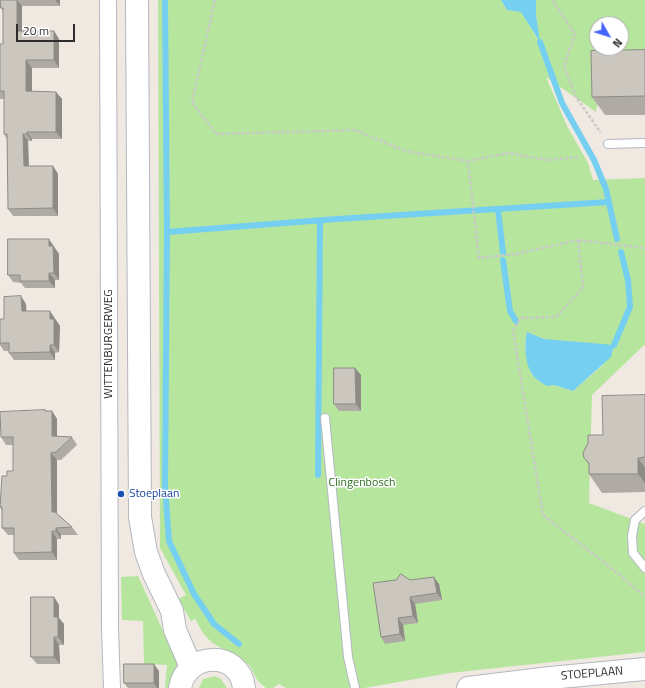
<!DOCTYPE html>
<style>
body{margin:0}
#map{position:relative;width:645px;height:688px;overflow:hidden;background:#efe9e1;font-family:"Titillium Web",sans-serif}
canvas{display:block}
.north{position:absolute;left:589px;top:16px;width:40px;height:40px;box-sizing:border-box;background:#fff;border:1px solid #ababab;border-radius:50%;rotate:129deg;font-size:11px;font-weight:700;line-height:16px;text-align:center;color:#2e2e2e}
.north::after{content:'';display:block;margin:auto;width:14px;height:18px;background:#4264fb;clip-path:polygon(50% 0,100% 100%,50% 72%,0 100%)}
.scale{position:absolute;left:16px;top:24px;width:59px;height:18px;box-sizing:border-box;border:2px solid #2e2e2e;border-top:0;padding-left:5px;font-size:12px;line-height:14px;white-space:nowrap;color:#2e2e2e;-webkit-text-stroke:3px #fff;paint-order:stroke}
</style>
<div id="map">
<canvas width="645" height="688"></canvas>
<div class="north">N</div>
<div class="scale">20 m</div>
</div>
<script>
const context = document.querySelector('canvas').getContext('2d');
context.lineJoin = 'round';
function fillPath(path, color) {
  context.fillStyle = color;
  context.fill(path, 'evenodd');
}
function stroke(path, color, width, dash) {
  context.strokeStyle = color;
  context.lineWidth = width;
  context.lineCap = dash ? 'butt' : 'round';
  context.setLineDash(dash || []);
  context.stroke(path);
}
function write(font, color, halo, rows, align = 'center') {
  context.font = font + ' "Titillium Web",sans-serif';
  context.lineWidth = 3;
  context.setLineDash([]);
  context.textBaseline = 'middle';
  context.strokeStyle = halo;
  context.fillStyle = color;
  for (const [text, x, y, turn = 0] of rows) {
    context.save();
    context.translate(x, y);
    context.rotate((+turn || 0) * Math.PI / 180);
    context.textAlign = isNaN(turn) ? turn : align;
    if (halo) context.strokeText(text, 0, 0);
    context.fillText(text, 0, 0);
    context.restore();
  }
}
fillPath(new Path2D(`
 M158,0H501L507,10L521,11L539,41L536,15V0H645V54L604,53L596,112L546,77L567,126L588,163L593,180L645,178V346H643L592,395L589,503L645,524V652L450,673L364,688H286L279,684L273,688H266L258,681L249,665L211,642L203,633L195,619L191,621L178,599L186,595L160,548ZM597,24H621V48H597ZM527,332L544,339L557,341L604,364L573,391L554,385L532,375C527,362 523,346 527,332Z
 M138,576L178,664L171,688H165L167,665L144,664L143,621L122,620L121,577Z
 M215,676L221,679L227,688H199L203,679Z`), '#b6e59e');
fillPath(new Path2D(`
 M501,0H536V15L540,42L521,12L507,10Z
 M527,332L544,339L614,345L611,357L573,391L554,385L547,386C542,383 535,379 532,374C525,364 524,344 527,332Z`), '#75cff0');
stroke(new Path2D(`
 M165,0L167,232L165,486L169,541L194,594L214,624L239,644
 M540,42L562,103L594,160L606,189L617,239
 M498,209L503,253
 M167,232L337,219L609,202
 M503,260L510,311L516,321
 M614,345L630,307L628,280L621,252
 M318,475L320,221`), '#75cff0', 6);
const lane = new Path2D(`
 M608,144L645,143
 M325,418L348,657L355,688
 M645,511L635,520L632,536L633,553L645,568`);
const street = new Path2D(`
 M108,0L110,628L112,688`);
const secondary = new Path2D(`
 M137,0L140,517L146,552L154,574L172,611L175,630L191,667
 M180,688C186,651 240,650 244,688
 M468,688L550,678L645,669`);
stroke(lane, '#b4b7c1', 10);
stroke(street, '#b4b7c1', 18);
stroke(secondary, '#b4b7c1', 24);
stroke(new Path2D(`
 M215,0L192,102L216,134L355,130L405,151L468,161L509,153L547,160L579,157
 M554,0V3L575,34L564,66L576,97L601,133
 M468,161L479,258L516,254L578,240L645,248
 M578,240L583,288L556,317L521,318L513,331L543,515L620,575L645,597`), '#c9c9c9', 2.5, [3, 2]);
stroke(lane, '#fff', 8);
stroke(street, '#fff', 16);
stroke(secondary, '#fff', 22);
fillPath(new Path2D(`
 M1,0H60V6H22V31H54L59,39V68H32V91L56,92L62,99V139H32V141H28L29,166H53L58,174V216H13L8,209L7,139L4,134V99H0V44H3V11L1,8Z
 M645,50V115H605L592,97Z
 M54,246V248L59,254V280H55V288H25L21,283L13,282L8,275Z
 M26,304V311L55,319L60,326L59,352L55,353V360H14L9,353V351H4L0,345V319H4Z
 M355,368L361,375V411H339L334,404Z
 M645,395V492L602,493L589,474V465L584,458L603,435Z
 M45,410L46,411H52L57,419V436L72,437L77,445L61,460H57V514L72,527L78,535H61V539H57V560H19L14,553V535H8L2,528V511L0,507V500L7,476L13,471V445H6L1,437Z
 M410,580L439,584L442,600L415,604L418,623L403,625L405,641L385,644L381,637Z
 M54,597L59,605V618L64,624V645H59L60,664H37L31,657Z
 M159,671V688H128L124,683Z`), '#afaba4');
fillPath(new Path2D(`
 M17,0L22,6V39L17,31Z
 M55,0H60V6Z
 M54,31L59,39V68L54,60Z
 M26,60L32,68V99L26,91Z
 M56,92L62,99V139L56,132Z
 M27,132L32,139V141L27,134Z
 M23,134L28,141L29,174L24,166Z
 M53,166L58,174V216L53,208Z
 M49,239L59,254V280L54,273L49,246Z
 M49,273L55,280V288L49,281Z
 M21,296L26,304L27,319L22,311Z
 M50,311L60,326L59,352L54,345L50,319Z
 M50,345L55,353V360L50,352Z
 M355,368L361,375V411L356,404Z
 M52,411L57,419V443L52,436Z
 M51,453L57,460V519L52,512Z
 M638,458L645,468V483L638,474Z
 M56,528L61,535V539L56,531Z
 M52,531L57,539V560L52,552Z
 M434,577L439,584L442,600L437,593Z
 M54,597L59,605V618L64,624V645L58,637L54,617Z
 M410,597L415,604L418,623L413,616Z
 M398,618L403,625L405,641L400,634Z
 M54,637L59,645L60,664L54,657Z
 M154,664L159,671V688H157L154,683Z`), '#8e8b86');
const building = new Path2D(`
 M1,0H17V31H54V60H26V91L56,92V132H27V134H23L24,166H53V208L8,209L7,134H4V91H0V44H3V8H1Z
 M645,50V96L592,97L591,51Z
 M8,239H49V246H53L54,273H49V281H20V275H8Z
 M21,296L22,311H50V319H54V345H50V352L9,353V343H0V319H4V297Z
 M334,368H355L356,404H334Z
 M645,395V457L638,458V474H589V463L584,458L583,453L588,443V435H603L602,396Z
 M45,410V411H52V436L72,437L56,452L51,453L52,512H55L72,527L56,528V531H52V552L14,553V528H2V507H0L2,476H7V471H13V437H1L0,412Z
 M401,574L410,580L434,577L437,593L410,597L413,616L398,618L400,634L381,637L373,583L396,580Z
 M31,597H54V617H58V637H54V657H31Z
 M124,664H154V683H124Z`);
fillPath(building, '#cbc7bf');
stroke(building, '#8e8b86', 1);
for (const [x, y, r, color] of [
 [121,494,4,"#1a4fb4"]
]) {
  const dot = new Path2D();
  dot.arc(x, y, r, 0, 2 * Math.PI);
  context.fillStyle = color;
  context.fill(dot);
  stroke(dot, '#fff', 1.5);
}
write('12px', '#2e2e2e', '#fff', [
 ["WITTENBURGERWEG",109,344,-90],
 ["STOEPLAAN",592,674,-5]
]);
write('12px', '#2c6e1b', '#fff', [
 ["Clingenbosch",362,483]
]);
write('12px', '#164399', '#fff', [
 ["Stoeplaan",129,494]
], 'left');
</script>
